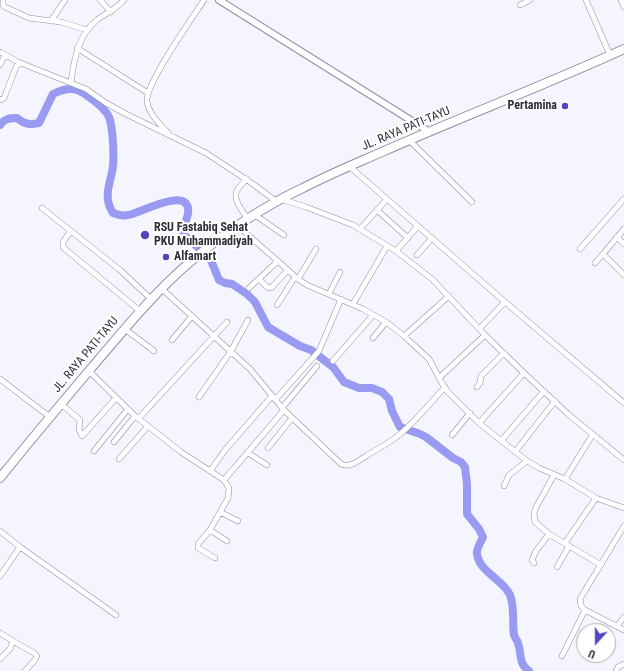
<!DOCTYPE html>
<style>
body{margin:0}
#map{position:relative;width:624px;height:671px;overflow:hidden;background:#f5f5ff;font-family:"Roboto Condensed",sans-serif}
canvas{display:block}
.north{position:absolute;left:576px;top:623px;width:40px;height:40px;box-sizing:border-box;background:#fff;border:1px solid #ababae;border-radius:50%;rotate:201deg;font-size:11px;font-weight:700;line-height:16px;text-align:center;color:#2c2d35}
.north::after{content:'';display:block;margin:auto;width:14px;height:18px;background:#5246bd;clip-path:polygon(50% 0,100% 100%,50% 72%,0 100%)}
</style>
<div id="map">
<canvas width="624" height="671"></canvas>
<div class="north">U</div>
</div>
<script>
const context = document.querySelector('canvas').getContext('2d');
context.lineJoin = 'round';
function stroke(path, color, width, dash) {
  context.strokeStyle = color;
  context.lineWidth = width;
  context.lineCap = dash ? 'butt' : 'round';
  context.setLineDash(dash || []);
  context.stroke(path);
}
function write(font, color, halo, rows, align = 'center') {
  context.font = font + ' "Roboto Condensed",sans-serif';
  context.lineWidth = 4;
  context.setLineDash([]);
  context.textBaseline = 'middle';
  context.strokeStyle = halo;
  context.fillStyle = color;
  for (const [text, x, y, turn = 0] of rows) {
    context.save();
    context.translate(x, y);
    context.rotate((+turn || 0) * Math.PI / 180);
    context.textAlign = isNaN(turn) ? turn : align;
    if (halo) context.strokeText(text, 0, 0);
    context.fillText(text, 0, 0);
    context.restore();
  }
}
stroke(new Path2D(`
 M0,125C4,119 9,118 17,118C24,124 29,125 39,123L53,94C68,87 76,87 89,97C96,102 106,110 109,117C113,127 114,155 113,166C111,183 102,196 113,213C118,215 123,216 128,215C140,213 184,188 188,208C190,218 181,225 184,235L210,258L219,280L225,283L232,284L247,294L255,302L268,327L300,346L311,350L333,367L344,382L359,388H372L382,392L389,399L392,411L400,427L420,434L426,437L453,458L461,462L465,467L467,484V514L479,529L483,537C481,542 476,549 477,554C479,572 504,580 510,595C515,607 512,622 514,635C515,638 517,640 518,643C522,655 518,663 529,671`), '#999bf3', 8);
const minor = new Path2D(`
 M3,0V5L5,7L29,18L61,22L87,30
 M100,0L111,12
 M586,0L610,55
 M621,0L624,7
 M520,5L530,0
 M51,21L65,0
 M77,48L148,93
 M0,52L18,62L86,89L106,103L126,114L206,153L253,184L277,202
 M0,65L5,55
 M71,82C74,60 78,35 97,20C106,13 115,10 124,0
 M0,100L4,98L18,62
 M169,134C160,124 149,115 147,101C145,84 193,17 204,0
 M409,140L472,202
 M349,166L505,302L624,403
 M247,179C244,182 240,186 238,189C231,198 243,212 248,219
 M281,199L306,207L353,225L396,251L432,279L485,335L524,373L568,414L624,460
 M42,208L120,270L151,299
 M377,210L408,238
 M255,215L284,235
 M238,226L298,279L307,285L363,309L386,322L404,336L429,359L442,383L448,392L479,423L527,461L539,468L565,479L596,498L624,508
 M360,229L387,199
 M624,229L603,254L624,275
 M70,232L63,242V247L65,249L140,311
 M617,237L624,244
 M580,249L624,199
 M396,251L418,226
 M417,255L432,238
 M595,263L603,254
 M259,279L267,287L271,288L288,270
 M298,279L316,249
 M161,288L250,369L284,410L341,464C350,468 358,461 366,456C375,450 386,445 395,438C412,426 430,403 445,387
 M249,288L278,261
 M329,294L340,272
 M353,304L387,246
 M277,305L295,277
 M125,329L154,351
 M479,329L505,302
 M404,336L449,296
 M373,338L386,322
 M172,340L192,316
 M333,361L373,315
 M89,371L135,416L181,452L224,480L229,488L228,498L210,530L198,544V548L215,558
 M439,378L485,335
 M0,379L50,417
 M477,387L480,383L481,376L504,353
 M199,397L231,351L248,320
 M275,400L319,351L341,299
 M61,404L80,420L79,430L82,436L116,398
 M282,408L317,366
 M139,418L227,322
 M479,423L524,373
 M452,435L470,413
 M501,441L544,391
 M114,442L135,416
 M268,448L292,418
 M94,451L128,409
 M515,452L555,401
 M248,453L267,465
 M119,459L148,426
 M210,471L226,449L272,396
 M554,475L535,509L534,514L535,522L549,534L601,565
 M565,479L593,434
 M224,480L284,410
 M504,486L509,475L527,461
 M220,512L238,521
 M624,526L580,599L581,606L585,610L624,630
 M210,530L227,541
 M0,531L20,547L116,615
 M565,543L596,498
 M534,563L532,560L536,551L549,534
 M557,567L569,546
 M0,576L20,547
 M617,626L624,617
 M0,633L13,641L10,649L0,659
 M13,641L34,653L37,656L35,660L25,671
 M562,656L585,610
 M616,671L618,667L624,664`);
const tertiary = new Path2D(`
 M219,0L428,131`);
const primary = new Path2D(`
 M0,478C32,438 66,398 99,359C128,325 156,291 190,262C224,233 262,207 303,188C330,174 357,163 384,151C464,116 545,85 624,49`);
stroke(minor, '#8c8ea2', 6);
stroke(tertiary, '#8c8ea2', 8);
stroke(primary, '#8c8ea2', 10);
stroke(minor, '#fff', 5);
stroke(tertiary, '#fff', 6);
stroke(primary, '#fff', 8);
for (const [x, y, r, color] of [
 [565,106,4,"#5246bd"],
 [145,235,5,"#5246bd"],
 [166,257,4,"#5246bd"]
]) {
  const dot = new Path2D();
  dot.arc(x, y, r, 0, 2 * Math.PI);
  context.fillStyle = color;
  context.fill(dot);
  stroke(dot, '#fff', 1.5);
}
write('bold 12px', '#2c2d35', '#fff', [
 ["Pertamina",557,106,"right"],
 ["RSU Fastabiq Sehat",154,228],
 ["PKU Muhammadiyah",154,242],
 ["Alfamart",174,257]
], 'left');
write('12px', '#2c2d35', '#fff', [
 ["JL. RAYA PATI-TAYU",406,129,-23],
 ["JL. RAYA PATI-TAYU",86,355,-50]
]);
</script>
